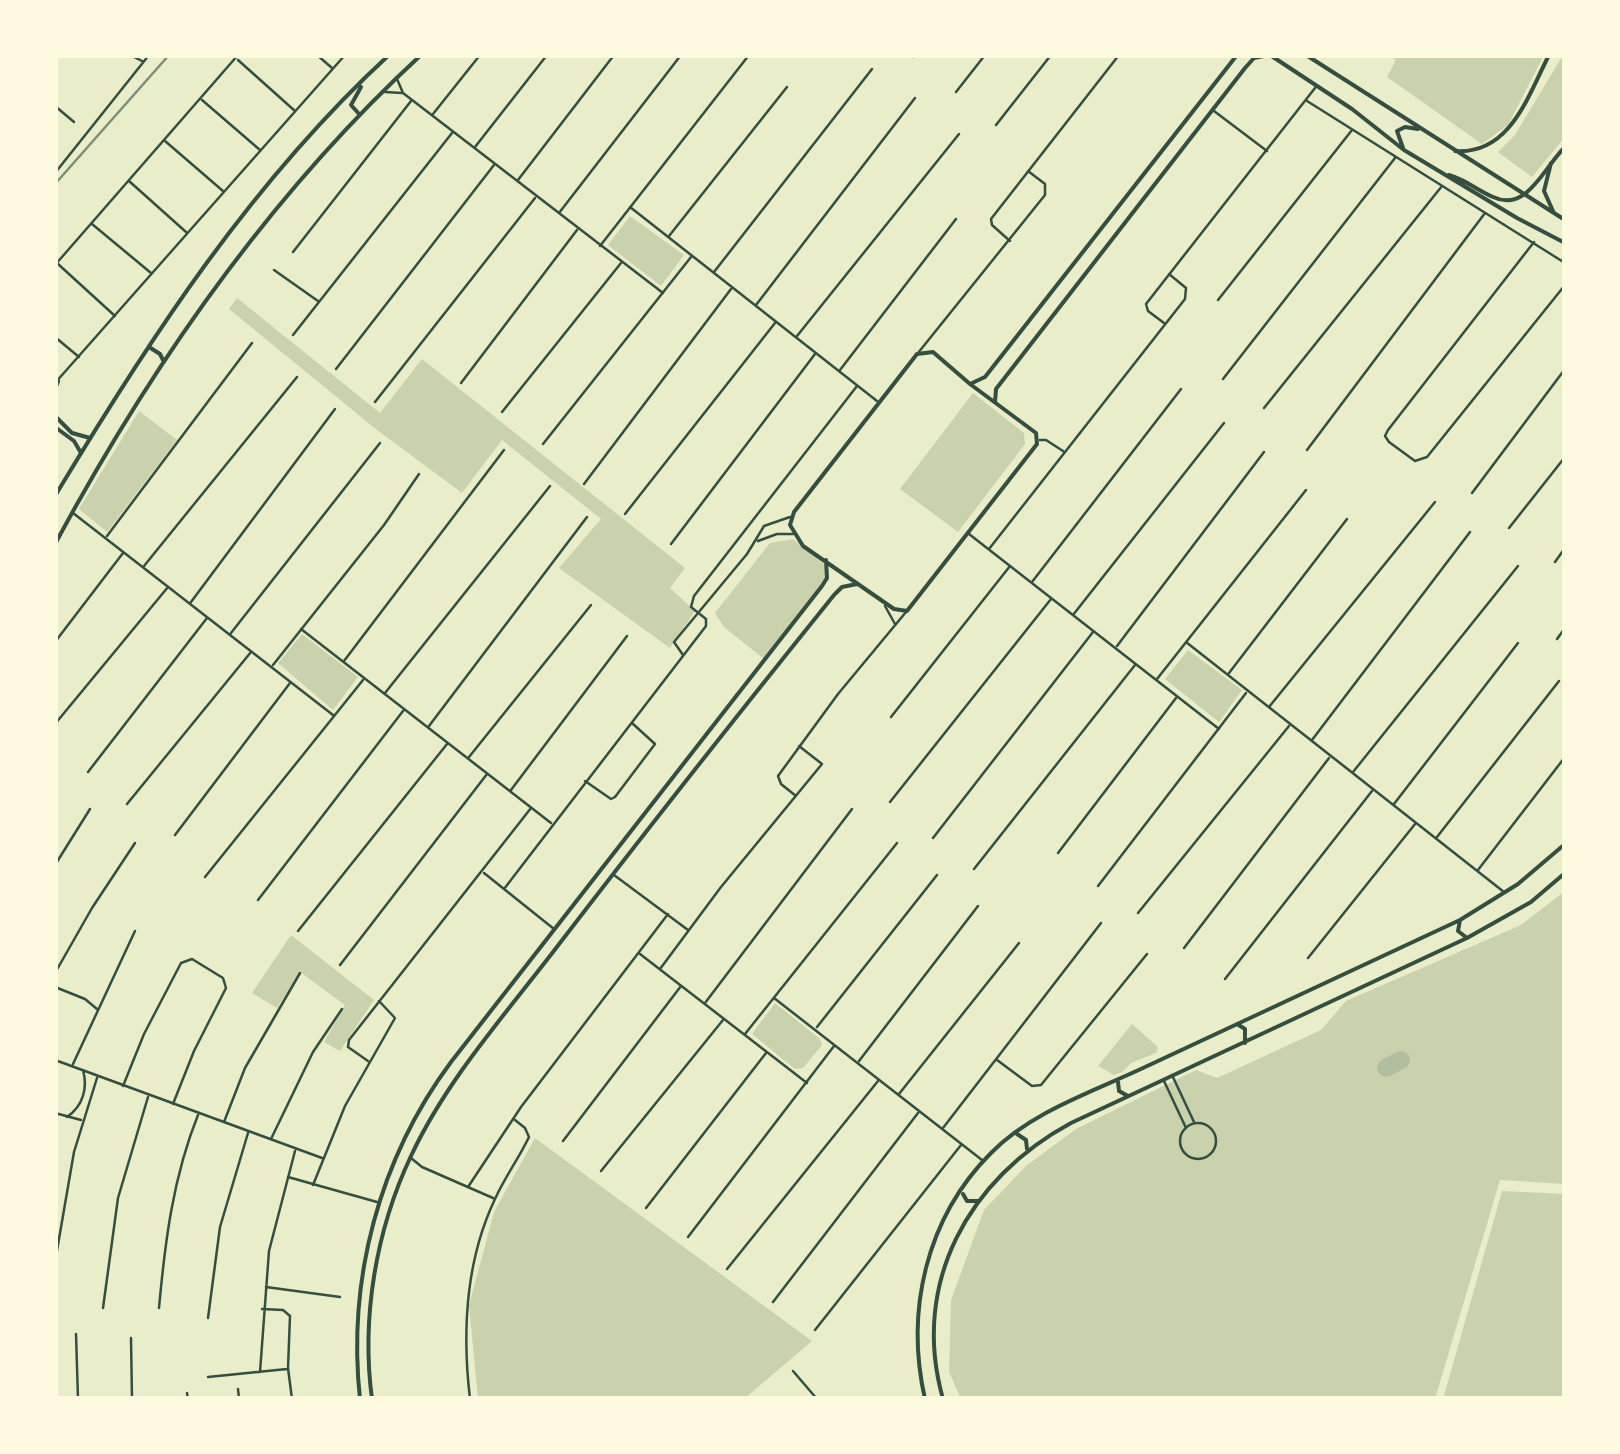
<!DOCTYPE html>
<style>
body{margin:0}
#map{position:relative;width:1620px;height:1454px;overflow:hidden;background:#e9edc9;font-family:"Titillium Web",sans-serif}
canvas{display:block}
.frame{position:absolute;inset:0;border:58px solid #fefae0;pointer-events:none}
</style>
<div id="map">
<canvas width="1620" height="1454"></canvas>
<div class="frame"></div>
</div>
<script>
const context = document.querySelector('canvas').getContext('2d');
context.lineJoin = 'round';
function fillPath(path, color) {
  context.fillStyle = color;
  context.fill(path, 'evenodd');
}
function stroke(path, color, width, dash) {
  context.strokeStyle = color;
  context.lineWidth = width;
  context.lineCap = dash ? 'butt' : 'round';
  context.setLineDash(dash || []);
  context.stroke(path);
}
fillPath(new Path2D(`
 M1389,55H1544L1508,125L1482,144L1387,77L1396,60Z
 M1563,55L1565,137L1532,177L1498,152L1515,135Z
 M630,216L684,255L661,286L608,245Z
 M237,298L380,413L422,359L685,568L670,588L695,611L670,648L559,568L601,519L502,440L462,493L377,430L229,309Z
 M973,393L1024,433L1025,444L958,532L900,489Z
 M139,411L177,440L107,532L79,509Z
 M793,539L825,565L827,580L764,659L724,627L715,613L770,543Z
 M302,634L358,677L333,710L278,663Z
 M1188,650L1242,690L1219,722L1165,679Z
 M1565,891V1184L1500,1180L1435,1399H961L949,1372L951,1300L984,1210L1026,1166L1076,1129L1196,1070L1217,1078L1321,1030L1346,1001L1521,925Z
 M291,935L374,1000L340,1051L324,1042L345,1005L300,972L277,1008L252,993Z
 M775,1003L820,1039L822,1045L803,1068L795,1069L752,1034Z
 M1132,1024L1158,1047L1156,1053L1131,1063L1122,1072L1114,1075L1098,1066Z
 M535,1138L812,1341L744,1399H478L469,1305L494,1212Z
 M1502,1191L1565,1194V1399H1443Z`), '#cad2ad');
stroke(new Path2D(`
 M1386,1068L1401,1060`), '#b2bea0', 18);
stroke(new Path2D(`
 M130,55L142,61
 M317,55L332,68
 M913,57L915,55
 M238,60L295,111
 M397,79L403,93L663,293
 M385,92L402,93
 M956,92L985,55
 M202,100L260,150
 M1307,101L1565,263
 M55,106L74,122
 M1214,111L1267,151
 M433,114L480,55
 M996,125L1051,55
 M165,141L223,191
 M475,147L547,55
 M55,173L149,55
 M518,180L614,55
 M129,181L186,232
 M630,207L877,401
 M559,213L681,55
 M92,224L151,273
 M669,236L787,87
 M1010,241L992,225L991,219L1119,55
 M1534,242L1388,430L1385,436L1389,442L1415,461L1427,457L1565,285
 M600,246L749,55
 M293,252L411,101
 M58,264L115,316
 M55,265L238,55
 M274,270L318,301
 M714,272L872,69
 M1218,300L1352,130
 M756,305L915,98
 M1164,323L1148,311L1146,304L1315,88
 M293,335L452,133
 M797,336L959,134
 M55,337L79,357
 M918,353L1045,195V184L1028,171
 M336,369L494,165
 M840,370L956,219
 M1223,379L1395,158
 M55,383L345,55
 M461,383L577,230
 M55,391L59,381
 M375,402L535,198
 M1264,408L1442,186
 M502,412L621,263
 M1040,440H1046L1063,451
 M543,444L691,257
 M1307,450L1485,213
 M584,484L731,289
 M1472,493L1565,369
 M73,513L333,715
 M625,514L775,323
 M1509,528L1565,457
 M969,534L1219,729
 M107,536L252,343
 M758,541L777,534H793
 M671,544L815,354
 M989,549L1185,299L1186,288L1169,274
 M1555,562L1565,548
 M144,566L297,377
 M1032,582L1181,389
 M191,602L335,409
 M885,606L895,624
 M1073,615L1224,423
 M301,629L551,823
 M231,633L380,443
 M1557,639L1565,628
 M55,642L123,553
 M1186,642L1504,892
 M1117,646L1264,452
 M683,655L674,642L747,554L764,526L790,517
 M344,661L504,450
 M273,665L384,525L419,474
 M1229,673L1347,519
 M1157,679L1306,490
 M385,693L550,486
 M1269,707L1435,502
 M891,717L1010,566
 M55,724L168,587
 M429,726L587,517
 M1312,740L1470,532
 M469,757L591,605
 M88,772L207,618
 M1353,772L1518,566
 M585,781L611,799L615,797L655,744L632,723
 M511,790L627,636
 M796,796L781,784L778,776L838,694L906,612
 M890,802L1051,599
 M127,804L251,652
 M1394,804L1518,643
 M175,835L290,683
 M1437,837L1559,681
 M933,838L1093,632
 M1058,853L1176,698
 M55,865L90,809
 M974,869L1135,665
 M1478,870L1565,757
 M484,873L554,929
 M614,875L688,930
 M205,877L363,680
 M1098,886L1246,693
 M504,889L706,626V619L691,607L694,596L857,386
 M258,900L403,711
 M1138,913L1289,726
 M298,931L447,744
 M1184,948L1329,758
 M640,954L807,1083
 M1308,958L1415,824
 M340,965L487,774
 M660,969L721,887L822,764L799,746
 M55,973L92,908L135,843
 M1225,979L1372,791
 M55,987L85,999L97,1009
 M774,998L982,1160
 M705,1003L852,809
 M817,1027L937,875
 M745,1034L897,843
 M55,1060L322,1158
 M997,1060L1032,1086L1041,1085L1147,954
 M368,1061L348,1047L349,1040L531,808
 M859,1061L978,906
 M73,1064L135,931
 M1172,1075L1194,1122
 M1164,1081L1186,1128
 M123,1086L144,1034L181,963L192,959L223,978L226,988L194,1051L173,1104
 M899,1094L1019,943
 M55,1113L81,1120
 M67,1117C83,1106 88,1088 83,1070
 M224,1122L245,1068L300,973
 M1180 1141a18 18 0 1 1 36 0a18 18 0 1 1-36 0Z
 M943,1128L1101,923
 M271,1139L313,1052L342,1009
 M563,1141L681,986
 M411,1158L422,1167L493,1198
 M601,1171L723,1020
 M288,1177L377,1202
 M313,1185L345,1106L395,1018L379,1001
 M468,1187L521,1107L668,914
 M646,1208L766,1053
 M688,1237L834,1046
 M55,1262L74,1152L97,1078
 M727,1269L878,1081
 M266,1287L340,1297
 M773,1302L918,1113
 M103,1308L118,1198L148,1097
 M159,1308C165,1242 173,1177 198,1115
 M262,1309L283,1310L290,1316L288,1368L292,1399
 M208,1318L220,1227L248,1133
 M815,1330L961,1145
 M76,1334L78,1399
 M131,1338L132,1399
 M793,1371L817,1399
 M260,1372L269,1251L295,1151
 M208,1377L287,1369
 M238,1389L239,1399
 M187,1393L188,1399
 M470,1399C462,1331 465,1262 495,1199C505,1177 519,1158 529,1137L525,1128L515,1120`), '#344e41', 2.5);
stroke(new Path2D(`
 M970,384L1036,433L1037,444L907,611L894,609L803,546L790,525L794,512L917,354L933,352L970,384L985,377L1237,55
 M995,402L996,389L1245,68L1254,58L1269,55
 M55,416L72,433L90,438
 M55,427L74,441L81,453
 M360,1399C347,1280 379,1159 451,1062L822,586L827,578L826,560
 M372,1399C361,1318 376,1230 411,1156C446,1081 503,1017 553,952C645,832 739,713 834,595L842,587L857,584`), '#344e41', 4);
stroke(new Path2D(`
 M1270,55L1352,109L1404,150L1517,218L1565,243
 M1306,55L1565,220
 M360,115L351,105L361,87
 M1403,148L1397,131L1405,127L1418,129
 M1455,151C1510,155 1528,96 1549,55
 M1551,163L1544,191L1553,211
 M1449,175C1466,180 1477,190 1493,197C1527,213 1544,167 1565,147
 M149,347L160,354L163,360
 M55,496C150,338 252,181 389,55
 M55,544C152,364 270,194 421,55
 M1460,920L1458,931L1467,938
 M1237,1024L1245,1029V1043
 M1118,1082L1119,1091L1128,1096
 M1017,1134L1026,1140L1027,1149
 M963,1194L967,1201H978
 M925,1399C905,1311 926,1218 991,1153C1031,1112 1092,1092 1143,1068C1248,1018 1355,970 1460,920L1518,884L1565,844
 M943,1399C910,1283 969,1178 1071,1123L1467,938L1531,902L1565,873`), '#344e41', 4);
stroke(new Path2D(`
 M55,184L169,55`), '#7c8e77', 2.5);
</script>
